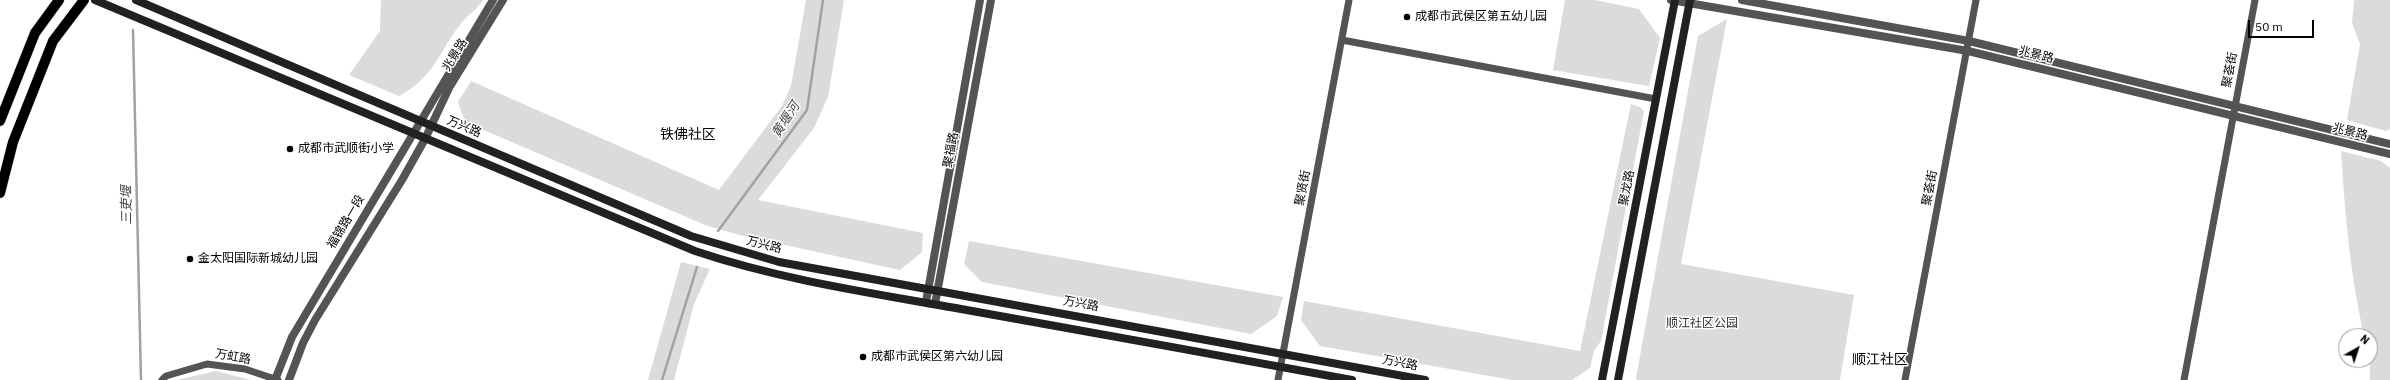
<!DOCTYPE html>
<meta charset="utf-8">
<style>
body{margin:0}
#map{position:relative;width:2390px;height:380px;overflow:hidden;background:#fff;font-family:"IBM Plex Sans",sans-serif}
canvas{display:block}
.north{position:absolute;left:2338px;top:328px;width:40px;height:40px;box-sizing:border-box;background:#fff;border:1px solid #999;border-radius:50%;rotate:39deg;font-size:11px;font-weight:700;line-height:16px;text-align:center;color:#000}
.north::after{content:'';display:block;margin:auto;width:14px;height:18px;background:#000;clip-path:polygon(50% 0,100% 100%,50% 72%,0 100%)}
.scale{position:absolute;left:2248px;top:20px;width:66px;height:18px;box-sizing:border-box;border:2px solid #000;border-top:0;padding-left:5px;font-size:12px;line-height:14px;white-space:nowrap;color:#000;-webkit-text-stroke:3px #fff;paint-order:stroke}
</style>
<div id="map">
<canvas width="2390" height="380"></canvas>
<div class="north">N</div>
<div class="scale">50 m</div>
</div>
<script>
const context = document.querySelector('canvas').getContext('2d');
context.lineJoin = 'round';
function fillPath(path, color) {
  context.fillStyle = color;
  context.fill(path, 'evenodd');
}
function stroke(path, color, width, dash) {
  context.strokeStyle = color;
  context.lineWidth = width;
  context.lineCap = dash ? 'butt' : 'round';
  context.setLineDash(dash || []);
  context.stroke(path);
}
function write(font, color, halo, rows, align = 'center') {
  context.font = font + ' "IBM Plex Sans","Noto Sans SC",sans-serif';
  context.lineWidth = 3;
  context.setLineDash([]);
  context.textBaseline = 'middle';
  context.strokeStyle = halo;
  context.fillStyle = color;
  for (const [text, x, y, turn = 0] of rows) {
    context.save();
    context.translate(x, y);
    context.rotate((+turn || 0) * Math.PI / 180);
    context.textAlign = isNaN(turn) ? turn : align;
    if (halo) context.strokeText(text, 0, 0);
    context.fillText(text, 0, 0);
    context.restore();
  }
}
fillPath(new Path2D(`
 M381,0H483C478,9 469,14 462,22C439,51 434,78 399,96L349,75L380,31Z
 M806,0H844L828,97L814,128L758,200L923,233L922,252L900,270L739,235L705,225L465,122L458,102L471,81L719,190L782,106L791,86Z
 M1565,0H1595L1639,9L1660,38L1649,86L1553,70Z
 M2354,0H2390V129L2386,131L2347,120L2360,44L2352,23Z
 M1727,19L1681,264L1854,295L1840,380H1637L1636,378L1698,36Z
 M1631,104L1640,107L1644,111L1601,341L1594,351L1590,368L1572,380H1512L1320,346L1301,320L1304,301L1580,351Z
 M2341,151L2381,161L2390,168V380H2370V336H2364C2350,275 2345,213 2341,151Z
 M969,241L1283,297L1277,316L1251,334L982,282L964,264Z
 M681,262L710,269L694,304L674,380H648Z
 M216,371L251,380H177Z`), '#dbdbdb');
stroke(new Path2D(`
 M133,30L141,380
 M718,231L807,110L823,0
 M662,380L697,267`), '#a2a2a2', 2.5);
const primary = new Path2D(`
 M0,121L35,33L59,0
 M0,193L13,142L53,41L84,0`);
stroke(primary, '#dbdbdb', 11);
stroke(new Path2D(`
 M1342,40L1656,99
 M162,380L166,376L207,364L245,369L278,380
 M1278,380L1349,0
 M1905,380L1976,0
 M2184,380L2255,0`), '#545454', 7);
stroke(new Path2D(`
 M1671,0L1968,51L2390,154
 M1742,0L1969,41L2390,144
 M926,302L980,0
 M935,304L991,0
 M275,380L292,337L493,0
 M289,380L303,343L315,320L402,180L425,139L449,88L503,0`), '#545454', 8);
stroke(new Path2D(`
 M95,0L695,251C781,280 872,293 961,309C1091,332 1222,356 1352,380
 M136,0L691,236L779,262L1425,380
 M1602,380L1675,0
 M1618,380L1690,0`), '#212121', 8);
stroke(primary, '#000', 10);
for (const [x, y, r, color] of [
 [1407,17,4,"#000"],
 [290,149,4,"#000"],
 [190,259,4,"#000"],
 [863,357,4,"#000"]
]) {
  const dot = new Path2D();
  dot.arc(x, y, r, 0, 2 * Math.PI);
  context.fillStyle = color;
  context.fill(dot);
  stroke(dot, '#fff', 1.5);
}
write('12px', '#000', '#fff', [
 ["成都市武侯区第五幼儿园",1415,17],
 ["成都市武顺街小学",298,149],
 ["金太阳国际新城幼儿园",198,259],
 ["成都市武侯区第六幼儿园",871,357]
], 'left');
write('12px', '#000', '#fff', [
 ["兆景路",455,55,-58],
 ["兆景路",2036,55,14],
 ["聚荟街",2230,70,-79],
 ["万兴路",464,127,23],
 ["兆景路",2350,132,14],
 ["聚福路",951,150,-80],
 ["聚贤街",1303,188,-79],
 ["聚龙路",1627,188,-79],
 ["聚荟街",1930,188,-79],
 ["福锦路一段",346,222,-59],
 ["万兴路",764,245,14],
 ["万兴路",1081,304,10],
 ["万虹路",233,357,10],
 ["万兴路",1400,363,11]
]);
write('12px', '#323232', '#fff', [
 ["顺江社区公园",1702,324]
]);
write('italic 13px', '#434343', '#fff', [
 ["黄堰河",786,120,-57],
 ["三吏堰",127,205,-91]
]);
write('14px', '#000', '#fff', [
 ["铁佛社区",688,135],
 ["顺江社区",1880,360]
]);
</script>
